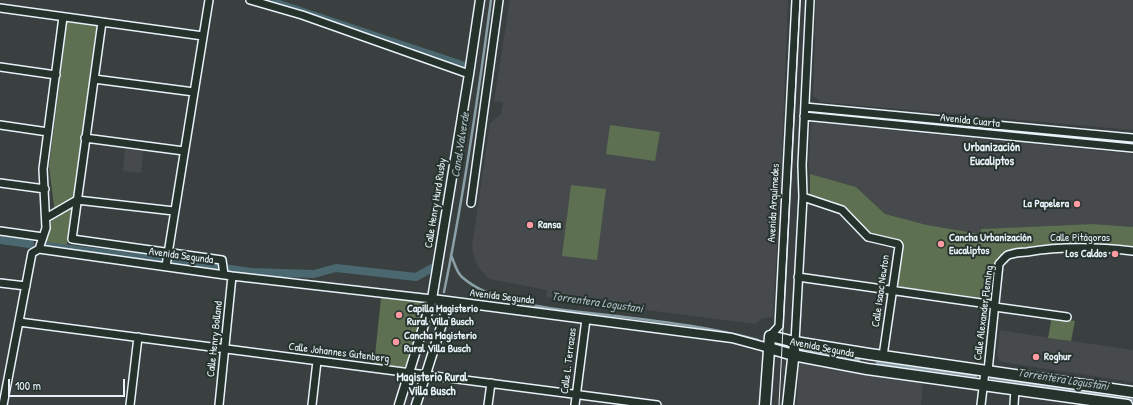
<!DOCTYPE html>
<meta charset="utf-8">
<style>
body{margin:0}
#map{position:relative;width:1133px;height:405px;overflow:hidden;background:#39403f;font-family:"Patrick Hand",sans-serif}
canvas{display:block}
.scale{position:absolute;left:8px;top:379px;width:117px;height:18px;box-sizing:border-box;border:2px solid #e8f1f8;border-top:0;padding-left:5px;font-size:12px;line-height:14px;white-space:nowrap;color:#e8f1f8;-webkit-text-stroke:3px #26332d;paint-order:stroke}
</style>
<div id="map">
<canvas width="1133" height="405"></canvas>
<div class="scale">100 m</div>
</div>
<script>
const context = document.querySelector('canvas').getContext('2d');
context.lineJoin = 'round';
function fillPath(path, color) {
  context.fillStyle = color;
  context.fill(path, 'evenodd');
}
function stroke(path, color, width, dash) {
  context.strokeStyle = color;
  context.lineWidth = width;
  context.lineCap = dash ? 'butt' : 'round';
  context.setLineDash(dash || []);
  context.stroke(path);
}
function write(font, color, halo, rows, align = 'center') {
  context.font = font + ' "Patrick Hand",sans-serif';
  context.lineWidth = 4;
  context.setLineDash([]);
  context.textBaseline = 'middle';
  context.strokeStyle = halo;
  context.fillStyle = color;
  for (const [text, x, y, turn = 0] of rows) {
    context.save();
    context.translate(x, y);
    context.rotate((+turn || 0) * Math.PI / 180);
    context.textAlign = isNaN(turn) ? turn : align;
    if (halo) context.strokeText(text, 0, 0);
    context.fillText(text, 0, 0);
    context.restore();
  }
}
fillPath(new Path2D(`
 M510,0H788L782,150L773,317L763,318L755,324L546,297L547,290L489,279L479,268L474,257L472,246L490,123L501,114L503,102L494,101Z
 M816,0H1133V130L821,102L813,96Z
 M811,122L1133,154V227L1093,224L981,229L980,234L927,225L885,214L856,187L810,174L809,166Z
 M125,149L143,151L141,173L123,171Z
 M1000,330L1004,331L1133,350V382L1002,362L999,360L997,354Z
 M803,363L923,381L921,405H797L799,365Z`), '#464a4c');
fillPath(new Path2D(`
 M67,22L97,25L67,245L45,242L51,224L54,206L49,167Z
 M610,125L660,132L655,161L606,154Z
 M810,174L856,187L885,214L927,225L980,234L981,229L1093,224L1133,227V246C1092,243 1052,246 1010,250C1006,252 1002,253 1000,257C993,264 993,287 992,297L989,299L901,287L897,284L903,246L902,241L869,234L840,205L810,195Z
 M571,185L606,189L597,260L562,256Z
 M381,298L422,302L426,305L408,364L402,368L374,365Z
 M1049,317L1075,321L1071,341L1048,338L1051,322Z`), '#5e7052');
stroke(new Path2D(`
 M451,255C454,261 456,272 462,277C496,308 572,310 616,316C664,322 711,327 758,340
 M444,292C464,195 478,98 491,0
 M799,350L859,360
 M877,363L976,376
 M991,378L1133,400`), '#8a9fa7', 2.5);
stroke(new Path2D(`
 M267,0L465,66
 M0,240L30,244
 M46,246L161,260
 M175,261L251,272L314,274L336,268L416,277L432,268`), '#4b6871', 8);
const minor = new Path2D(`
 M250,0L302,15L469,74
 M0,8L203,36
 M102,22L72,239L222,260L224,275
 M0,67L56,75
 M94,79L194,92
 M805,107L1133,138
 M804,116L1133,148
 M0,125L48,132
 M85,138L184,151
 M0,183L45,189
 M803,197L842,210L868,237L898,244L899,246L883,356
 M471,203L499,0
 M46,218L77,200L174,211
 M0,231L43,237
 M39,249L232,276L432,299
 M39,249L46,228L43,169L63,17
 M166,266L209,0
 M798,277L995,305
 M0,283L26,286
 M995,307L1067,317
 M19,322L657,405
 M770,336L779,326L796,0
 M795,342L803,197L802,165L810,0
 M988,371L999,264C1002,261 1005,257 1008,255C1014,253 1021,252 1027,252C1062,246 1098,247 1133,251
 M3,405L32,253L39,249
 M130,405L138,337
 M219,405L232,276
 M312,405L317,361
 M488,405L491,383
 M575,405L586,319
 M981,405L985,371
 M1014,405L1015,389`);
const tertiary = new Path2D(`
 M432,299L732,338L769,348
 M399,405L432,299L469,74L480,0
 M416,405L449,302`);
const secondary = new Path2D(`
 M769,348L793,355L867,369L1127,405
 M765,405L770,336L795,342L869,354L1133,392
 M788,405L794,350`);
stroke(minor, '#e8f1f8', 10);
stroke(tertiary, '#e8f1f8', 11);
stroke(secondary, '#e8f1f8', 13);
stroke(minor, '#26332d', 7);
stroke(tertiary, '#26332d', 8);
stroke(secondary, '#26332d', 10);
stroke(new Path2D(`
 M779,405L800,0`), '#e8f1f8', 1);
for (const [x, y, r, color] of [
 [1077,204,4,"#ff9aa2"],
 [530,225,4,"#ff9aa2"],
 [941,244,4,"#ff9aa2"],
 [1115,254,4,"#ff9aa2"],
 [399,315,4,"#ff9aa2"],
 [396,342,4,"#ff9aa2"],
 [1036,357,4,"#ff9aa2"]
]) {
  const dot = new Path2D();
  dot.arc(x, y, r, 0, 2 * Math.PI);
  context.fillStyle = color;
  context.fill(dot);
  stroke(dot, '#26332d', 1.5);
}
write('11px', '#e8f1f8', '#26332d', [
 ["Avenida Cuarta",970,121,6],
 ["Calle Henry Hurd Rusby",436,203,-81],
 ["Avenida Arquímedes",774,203,-87],
 ["Calle Pitágoras",1080,238],
 ["Avenida Segunda",181,256,8],
 ["Calle Isaac Newton",881,291,-82],
 ["Avenida Segunda",502,297,7],
 ["Calle Alexander Fleming",984,313,-83],
 ["Calle Henry Bolland",215,339,-84],
 ["Avenida Segunda",822,348,11],
 ["Calle Johannes Gutenberg",339,353,7],
 ["Calle L. Terrazas",569,361,-83]
]);
write('bold 11px', '#e8f1f8', '#26332d', [
 ["La Papelera",1069,204,"right"],
 ["Ransa",538,225],
 ["Cancha Urbanización",949,238],
 ["Eucaliptos",949,251],
 ["Los Caldos",1107,254,"right"],
 ["Capilla Magisterio",407,309],
 ["Rural Villa Busch",407,322],
 ["Cancha Magisterio",404,336],
 ["Rural Villa Busch",404,349],
 ["Roghur",1044,357]
], 'left');
write('italic 12px', '#a9bac2', '#26332d', [
 ["Canal Valverde",461,145,-81],
 ["Torrentera Logustani",597,303,8],
 ["Torrentera Logustani",1063,380,9]
]);
write('bold 12px', '#e8f1f8', '#26332d', [
 ["Urbanización",992,148],
 ["Eucaliptos",992,162],
 ["Magisterio Rural",432,378],
 ["Villa Busch",432,392]
]);
</script>
